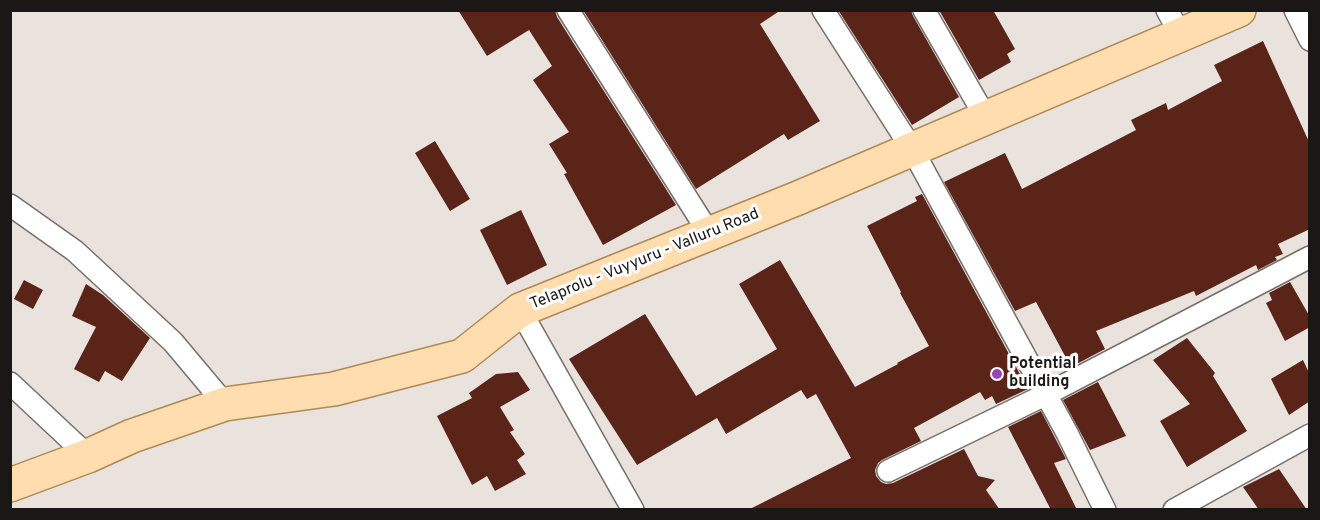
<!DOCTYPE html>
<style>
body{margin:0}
#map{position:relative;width:1320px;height:520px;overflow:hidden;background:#e9e2dd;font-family:Overpass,sans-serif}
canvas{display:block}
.frame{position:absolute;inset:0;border:12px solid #1a1716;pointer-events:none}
</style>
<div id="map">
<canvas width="1320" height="520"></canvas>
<div class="frame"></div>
</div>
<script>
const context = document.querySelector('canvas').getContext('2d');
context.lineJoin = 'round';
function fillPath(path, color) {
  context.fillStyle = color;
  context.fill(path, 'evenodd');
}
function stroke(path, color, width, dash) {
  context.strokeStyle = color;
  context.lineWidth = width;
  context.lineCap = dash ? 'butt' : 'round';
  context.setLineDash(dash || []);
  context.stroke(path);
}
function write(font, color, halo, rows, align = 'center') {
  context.font = font + ' Overpass,sans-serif';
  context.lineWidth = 6;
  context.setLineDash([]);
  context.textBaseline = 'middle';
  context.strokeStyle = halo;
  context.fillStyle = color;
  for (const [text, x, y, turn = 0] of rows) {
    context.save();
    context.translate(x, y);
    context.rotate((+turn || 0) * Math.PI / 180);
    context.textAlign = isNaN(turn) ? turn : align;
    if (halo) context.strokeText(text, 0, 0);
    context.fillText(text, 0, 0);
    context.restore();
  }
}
fillPath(new Path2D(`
 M458,10H555L557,17L676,205L603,245L564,174L567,173L549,144L569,132L533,80L552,66L529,30L487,56Z
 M583,10H781L760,24L820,121L788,140L784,134L696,189Z
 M838,10H911L913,16L959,97L912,125Z
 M939,10H993L1015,49L1007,54L1011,62L979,80Z
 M1263,41L1310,144V229L1278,244L1283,254L1275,257L1277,260L1258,270L1256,265L1196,296L1194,291L1096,331L1105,349L1071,367L1036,302L1015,311L944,182L1005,153L1022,189L1136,130L1131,120L1166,103L1168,110L1222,81L1214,65Z
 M435,141L470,199L450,211L415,153Z
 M922,194L1028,389L996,404L992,396L985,400L980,392L914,428L921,441L882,460L878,463L875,470L876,476L881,482L886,484L893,483L964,449L978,476L995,480L986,490L1000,510H748L851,458L816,394L807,399L801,390L726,434L717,418L637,465L569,359L645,314L696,396L777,349L739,284L780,260L855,387L898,364L897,363L929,346L900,293L901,292L867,226L917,201L915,197Z
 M521,210L547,265L507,285L480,230Z
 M24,280L43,290L33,309L14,299Z
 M1290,282L1310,317V327L1285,341L1266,303L1272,300L1269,293Z
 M86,284L103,295L150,338L122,381L105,371L99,382L74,369L96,327L72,316Z
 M1187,338L1215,373L1213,376L1247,431L1187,467L1160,421L1190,404L1153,360Z
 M1303,360L1310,375V401L1289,415L1271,379Z
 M518,372L530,390L500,407L514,430L510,432L525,454L517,460L526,474L495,491L487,476L472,485L437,416L472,398L469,393L496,374Z
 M1098,382L1126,436L1090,450L1063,400Z
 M1041,411L1066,459L1054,463L1077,510H1051L1008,427Z
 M1279,469L1307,510H1259L1243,487Z`), '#5a2418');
const minor = new Path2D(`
 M568,10L709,233
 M823,10L912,149L1067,433L1105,510
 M924,10L986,118
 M1167,10L1181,35
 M1295,10L1310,40
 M10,205L75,251L173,342L225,404
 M520,310L633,510
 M10,383L88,456
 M888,471L1047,394L1310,257
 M1174,510L1310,435`);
const primary = new Path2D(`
 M10,485L88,456L132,436L225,404L334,389L462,356L520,310L798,198L1239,10`);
stroke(minor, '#766f6b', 24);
stroke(primary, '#af8956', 36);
stroke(minor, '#fff', 21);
stroke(primary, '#ffddaf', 33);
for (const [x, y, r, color] of [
 [997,374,6,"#9846b5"]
]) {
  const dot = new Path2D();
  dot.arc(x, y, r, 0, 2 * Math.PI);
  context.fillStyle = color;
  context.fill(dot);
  stroke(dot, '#fff', 2);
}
write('16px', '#1a1716', '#fff', [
 ["Telaprolu - Vuyyuru - Valluru Road",645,260,-22]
]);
write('bold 16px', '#1a1716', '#fff', [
 ["Potential",1009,365],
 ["building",1009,383]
], 'left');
</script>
